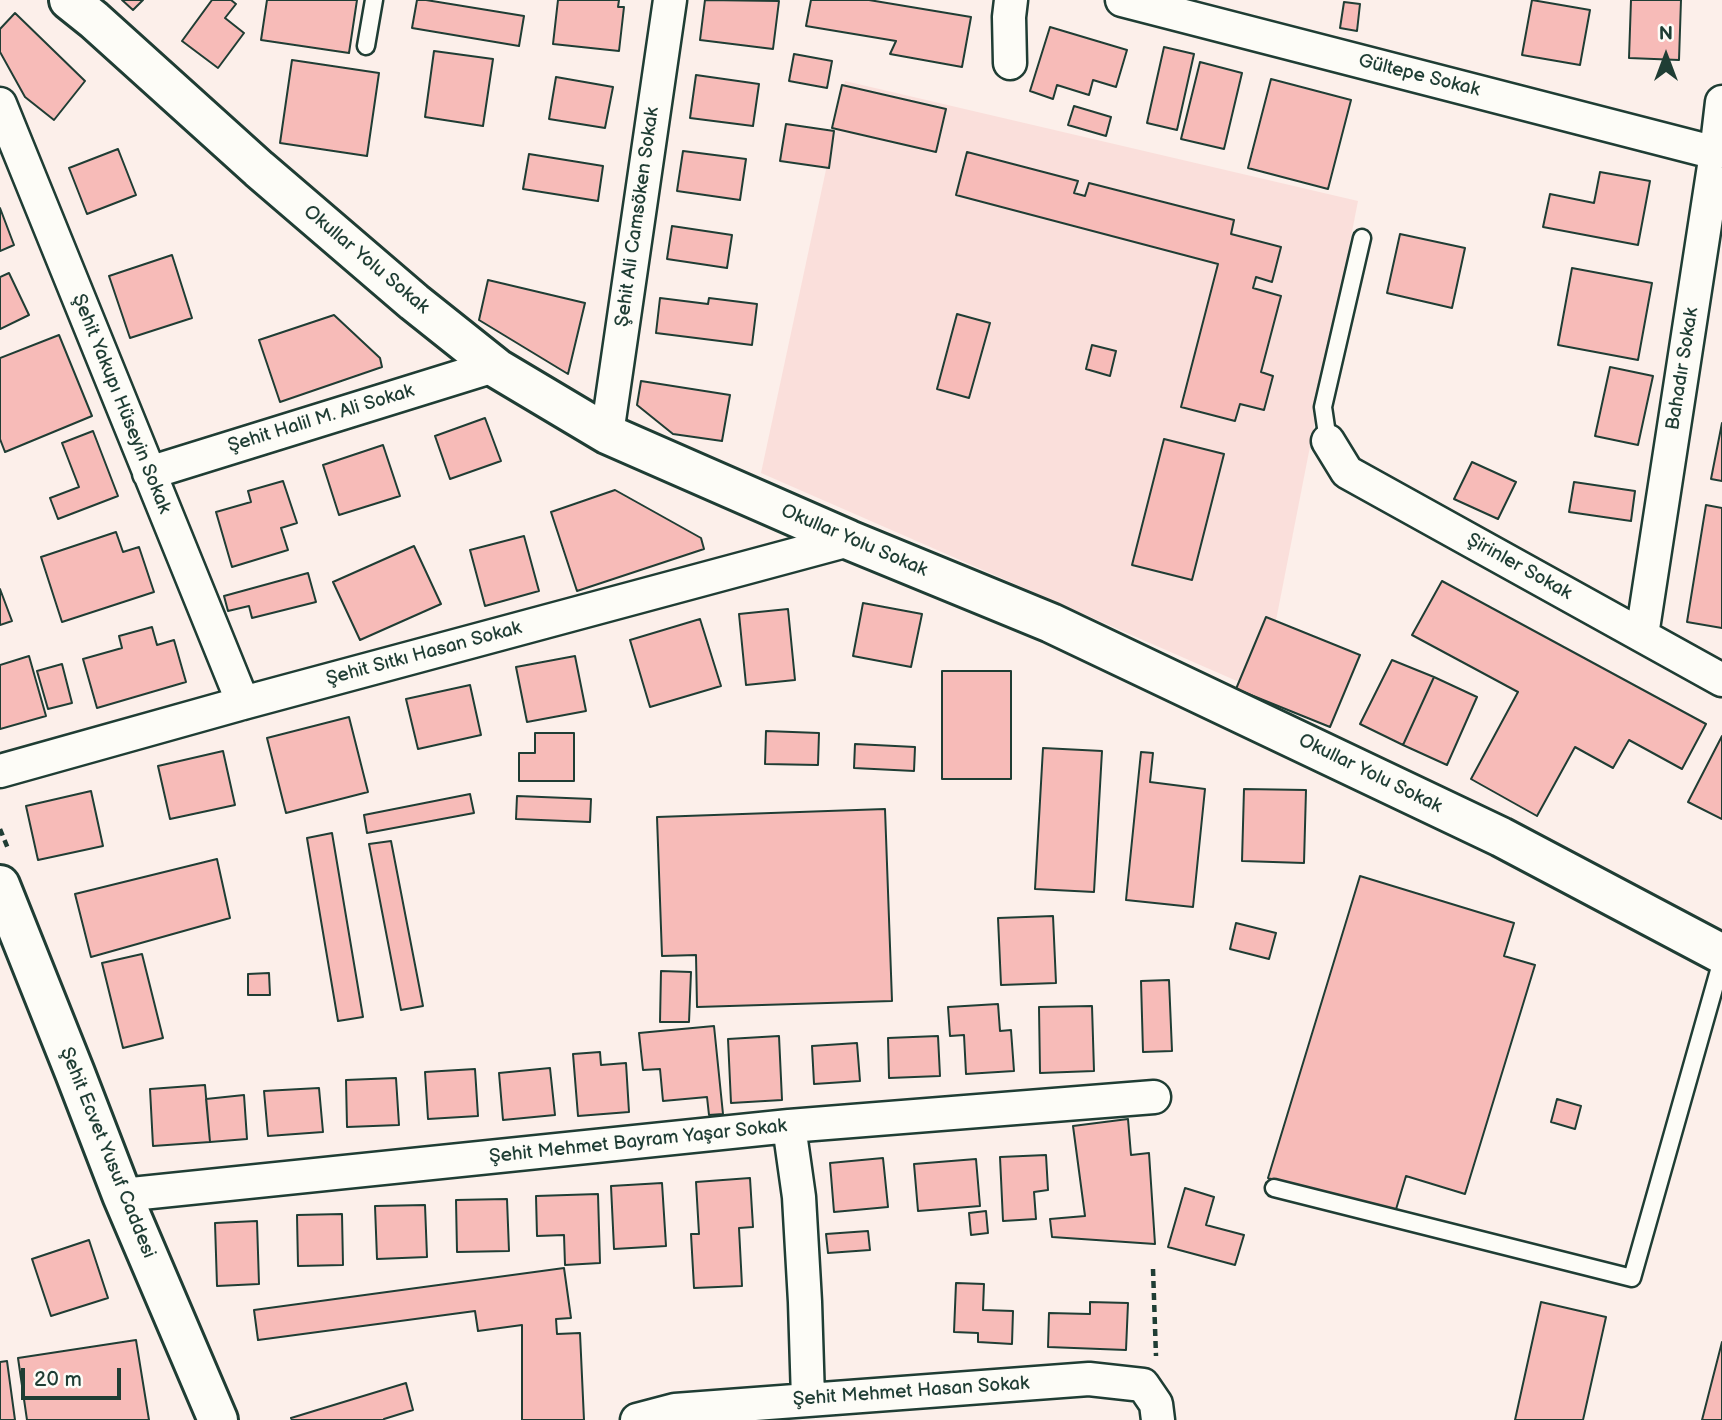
<!DOCTYPE html>
<meta charset="utf-8">
<style>
body{margin:0}
#map{position:relative;width:1722px;height:1420px;overflow:hidden;background:#fcefea;font-family:"Balsamiq Sans",sans-serif}
canvas{display:block}
.north{position:absolute;left:1631px;top:21px;width:70px;height:70px;-webkit-text-stroke:5px #fdfcf7;paint-order:stroke;rotate:0deg;font-size:19px;font-weight:700;line-height:28px;text-align:center;color:#1f3d34}
.north::after{content:'';display:block;margin:auto;width:24px;height:32px;background:#1f3d34;clip-path:polygon(50% 0,100% 100%,50% 72%,0 100%)}
.scale{position:absolute;left:21px;top:1368px;width:100px;height:32px;box-sizing:border-box;border:4px solid #1f3d34;border-top:0;padding-left:9px;font-size:21px;line-height:24px;white-space:nowrap;color:#1f3d34;-webkit-text-stroke:5px #fdfcf7;paint-order:stroke}
</style>
<div id="map">
<canvas width="1722" height="1420"></canvas>
<div class="north">N</div>
<div class="scale">20 m</div>
</div>
<script>
const context = document.querySelector('canvas').getContext('2d');
context.lineJoin = 'round';
function fillPath(path, color) {
  context.fillStyle = color;
  context.fill(path, 'evenodd');
}
function stroke(path, color, width, dash) {
  context.strokeStyle = color;
  context.lineWidth = width;
  context.lineCap = dash ? 'butt' : 'round';
  context.setLineDash(dash || []);
  context.stroke(path);
}
function write(font, color, halo, rows, align = 'center') {
  context.font = font + ' "Balsamiq Sans",sans-serif';
  context.lineWidth = 5;
  context.setLineDash([]);
  context.textBaseline = 'middle';
  context.strokeStyle = halo;
  context.fillStyle = color;
  for (const [text, x, y, turn = 0] of rows) {
    context.save();
    context.translate(x, y);
    context.rotate((+turn || 0) * Math.PI / 180);
    context.textAlign = isNaN(turn) ? turn : align;
    if (halo) context.strokeText(text, 0, 0);
    context.fillText(text, 0, 0);
    context.restore();
  }
}
fillPath(new Path2D(`
 M845,81L1358,201L1262,692L761,473Z`), '#fadfdb');
const building = new Path2D(`
 M122,0H143L133,10Z
 M212,0H231L236,4L225,18L244,33L218,68L182,41Z
 M267,0H357L349,53L261,40Z
 M417,0H426L524,16L519,46L412,28Z
 M558,0H619L618,7H624L619,51L553,44Z
 M705,0L779,1L773,49L700,40Z
 M811,0H869L971,17L962,67L890,54L896,41L806,26Z
 M1532,0L1590,10L1580,65L1522,55Z
 M1631,0H1681L1679,60L1629,58Z
 M1344,2L1360,4L1357,31L1340,28Z
 M15,13L85,81L54,120L25,97L0,52V29Z
 M1050,27L1127,50L1116,87L1093,80L1089,95L1057,85L1053,99L1030,91Z
 M1164,47L1194,54L1177,130L1147,123Z
 M434,51L493,59L483,126L425,117Z
 M794,54L832,61L827,88L789,81Z
 M292,60L379,73L367,156L280,143Z
 M1200,62L1242,73L1224,149L1181,139Z
 M696,75L759,84L753,126L690,118Z
 M556,77L613,87L605,128L549,119Z
 M1271,79L1351,100L1328,189L1248,168Z
 M842,85L946,109L936,152L832,128Z
 M1074,106L1111,117L1106,136L1068,125Z
 M786,124L834,131L829,168L780,161Z
 M118,149L136,195L87,214L69,168Z
 M683,151L746,159L740,200L677,191Z
 M967,152L1078,181L1074,193L1085,196L1089,183L1234,220L1231,234L1281,247L1272,282L1256,277L1253,288L1281,296L1261,372L1273,376L1264,410L1240,404L1235,421L1181,407L1218,264L956,195Z
 M529,154L603,166L598,201L523,189Z
 M1600,172L1650,181L1638,245L1543,227L1550,194L1594,203Z
 M0,208L14,245L0,251Z
 M672,226L732,235L727,268L667,259Z
 M1400,234L1465,248L1452,308L1387,293Z
 M172,255L192,318L130,338L109,276Z
 M1572,268L1652,283L1638,360L1558,345Z
 M9,273L29,315L0,329V277Z
 M488,280L585,303L568,374L479,320Z
 M660,298L708,304L709,298L757,304L752,345L656,333Z
 M957,314L990,323L969,398L937,389Z
 M334,315L380,358L382,367L280,402L259,340Z
 M59,335L92,416L5,452L0,439V358Z
 M1092,345L1116,351L1110,376L1086,369Z
 M1610,367L1653,376L1638,445L1595,436Z
 M641,381L730,395L722,441L673,434L637,405Z
 M485,418L501,461L450,479L435,436Z
 M1722,423V481L1711,479Z
 M93,431L118,496L58,519L50,498L79,487L62,443Z
 M1164,439L1224,454L1192,580L1132,565Z
 M383,445L400,496L339,515L323,465Z
 M1472,462L1516,482L1498,519L1454,499Z
 M283,481L297,523L281,528L288,550L232,567L216,512L251,502L248,491Z
 M1574,482L1635,491L1631,521L1569,512Z
 M615,490L701,538L704,549L577,591L551,512Z
 M1706,505L1722,508V628L1687,622Z
 M116,532L123,552L139,547L154,592L62,622L41,557Z
 M524,536L539,591L485,606L470,550Z
 M414,546L441,604L360,640L333,582Z
 M308,573L316,602L252,618L249,606L228,611L224,596Z
 M1442,581L1706,724L1682,769L1629,740L1613,768L1575,747L1537,816L1471,779L1518,692L1412,635Z
 M0,589L12,621L0,625Z
 M863,603L922,614L911,667L853,656Z
 M788,609L795,680L746,685L739,614Z
 M1266,617L1360,655L1330,727L1236,689Z
 M700,619L721,686L650,707L630,640Z
 M152,627L157,645L174,640L186,682L97,708L83,659L122,648L119,636Z
 M29,656L46,716L0,729V665Z
 M575,656L586,711L527,722L516,667Z
 M1392,660L1434,677L1403,745L1360,724Z
 M62,664L72,703L48,709L37,671Z
 M942,671H1011V779H942Z
 M1434,677L1477,697L1447,765L1403,745Z
 M470,685L481,735L418,749L406,699Z
 M349,717L368,792L286,813L267,738Z
 M766,731L819,733L818,765L765,764Z
 M535,733H574V781H519V753H535Z
 M1722,736V819L1688,802Z
 M855,744L915,747L914,771L854,768Z
 M1043,748L1102,751L1094,892L1035,889Z
 M223,751L235,805L170,819L158,766Z
 M1141,752L1153,753L1150,782L1205,789L1193,907L1126,900Z
 M1244,789L1306,790L1304,863L1242,861Z
 M91,791L103,846L38,860L26,806Z
 M470,794L474,813L367,833L364,815Z
 M517,796L591,799L590,822L516,819Z
 M885,809L892,1001L697,1007L696,955L662,956L657,817Z
 M332,833L363,1017L338,1021L307,838Z
 M391,841L423,1006L401,1010L369,844Z
 M217,859L230,918L91,957L75,894Z
 M1360,876L1514,923L1504,956L1535,965L1465,1194L1406,1176L1394,1216L1268,1178Z
 M1053,916L1056,983L1001,985L998,918Z
 M1236,923L1276,933L1269,959L1230,949Z
 M142,954L163,1038L123,1048L102,963Z
 M661,971L691,972L689,1022H660Z
 M269,973L270,995H248V974Z
 M1169,980L1172,1051L1143,1052L1141,981Z
 M998,1004L1000,1031L1011,1030L1014,1071L966,1074L964,1035L950,1036L948,1007Z
 M1092,1006L1094,1071L1040,1073L1039,1007Z
 M714,1026L723,1114L709,1115L707,1097L663,1101L660,1069L643,1070L639,1033Z
 M779,1036L782,1100L731,1103L728,1039Z
 M938,1036L940,1076L889,1078L888,1038Z
 M857,1043L860,1081L814,1084L812,1046Z
 M600,1052L601,1065L626,1063L629,1112L578,1116L573,1054Z
 M550,1068L555,1115L503,1120L499,1073Z
 M475,1069L478,1116L428,1119L425,1072Z
 M396,1078L399,1125L347,1127L346,1080Z
 M205,1085L210,1142L153,1146L150,1089Z
 M319,1088L323,1132L268,1136L264,1091Z
 M244,1095L247,1139L210,1142L206,1099Z
 M1557,1099L1581,1106L1575,1129L1551,1122Z
 M1128,1119L1131,1155L1149,1153L1155,1244L1052,1237L1050,1219L1085,1216L1073,1126Z
 M1046,1155L1048,1190L1034,1192L1036,1219L1003,1221L1000,1157Z
 M883,1158L888,1207L834,1212L830,1163Z
 M976,1159L980,1206L918,1211L914,1164Z
 M750,1178L753,1227L739,1228L742,1286L694,1288L691,1234H699L696,1182Z
 M662,1183L666,1246L614,1249L611,1186Z
 M1185,1188L1214,1197L1206,1225L1244,1235L1235,1265L1168,1247Z
 M598,1194L600,1263L565,1265L564,1235L537,1236L536,1196Z
 M507,1199L509,1251L457,1252L456,1200Z
 M425,1205L427,1257L377,1259L375,1206Z
 M986,1211L988,1233L971,1235L969,1213Z
 M342,1214L343,1265L298,1266L297,1215Z
 M257,1221L259,1284L217,1286L215,1223Z
 M868,1231L870,1250L828,1253L826,1234Z
 M89,1240L108,1298L51,1316L32,1259Z
 M564,1268L571,1318L556,1319L557,1334L580,1333L584,1420H522V1325L478,1331L475,1311L258,1340L254,1310Z
 M956,1283L984,1284L983,1310L1013,1311L1012,1344L978,1342V1333L954,1332Z
 M1090,1302L1128,1303L1126,1350L1048,1347L1049,1313L1090,1314Z
 M1541,1302L1606,1317L1583,1420H1515Z
 M136,1340L149,1420H27L18,1358Z
 M1722,1342V1420H1702Z
 M7,1361L15,1420H0V1362Z
 M406,1383L413,1410L384,1419V1420H292L291,1418Z`);
fillPath(building, '#f7bbb8');
stroke(building, '#1f3d34', 2);
const service = new Path2D(`
 M366,46L374,0
 M1328,441L1323,407L1362,238
 M1274,1188L1632,1278L1722,960`);
const minor = new Path2D(`
 M1122,0L1716,153
 M1010,63L1009,17L1011,0
 M0,104L243,703
 M607,434L670,0
 M1328,441L1347,472L1722,680
 M149,473L494,366
 M1642,635L1716,153L1722,102
 M0,771L243,703L849,540
 M789,1126L799,1197L805,1302L808,1399
 M122,1195L789,1126L1154,1097
 M637,1420L675,1410L1089,1379L1143,1385L1156,1404L1158,1420`);
const tertiary = new Path2D(`
 M69,0L94,20L259,169L414,302L498,369L607,434L849,540L1051,623L1501,837L1722,954`);
const secondary = new Path2D(`
 M0,885L75,1073L122,1195L218,1420`);
stroke(service, '#1f3d34', 21);
stroke(minor, '#1f3d34', 37);
stroke(tertiary, '#1f3d34', 44);
stroke(secondary, '#1f3d34', 44);
stroke(new Path2D(`
 M0,829L9,851
 M1153,1269L1156,1356`), '#1f3d34', 4.5, [7, 5]);
stroke(service, '#fdfcf7', 16);
stroke(minor, '#fdfcf7', 32);
stroke(tertiary, '#fdfcf7', 38);
stroke(secondary, '#fdfcf7', 38);
write('19px', '#1f3d34', '#fdfcf7', [
 ["Gültepe Sokak",1419,76,14],
 ["Şehit Ali Camsöken Sokak",638,217,-82],
 ["Okullar Yolu Sokak",366,260,40],
 ["Bahadır Sokak",1683,369,-81],
 ["Şehit Yakupı Hüseyin Sokak",121,404,68],
 ["Şehit Halil M. Ali Sokak",321,419,-17],
 ["Okullar Yolu Sokak",854,541,23],
 ["Şirinler Sokak",1519,567,29],
 ["Şehit Sıtkı Hasan Sokak",424,654,-15],
 ["Okullar Yolu Sokak",1370,774,26],
 ["Şehit Mehmet Bayram Yaşar Sokak",638,1142,-6],
 ["Şehit Ecvet Yusuf Caddesi",107,1153,68],
 ["Şehit Mehmet Hasan Sokak",911,1392,-4]
]);
</script>
